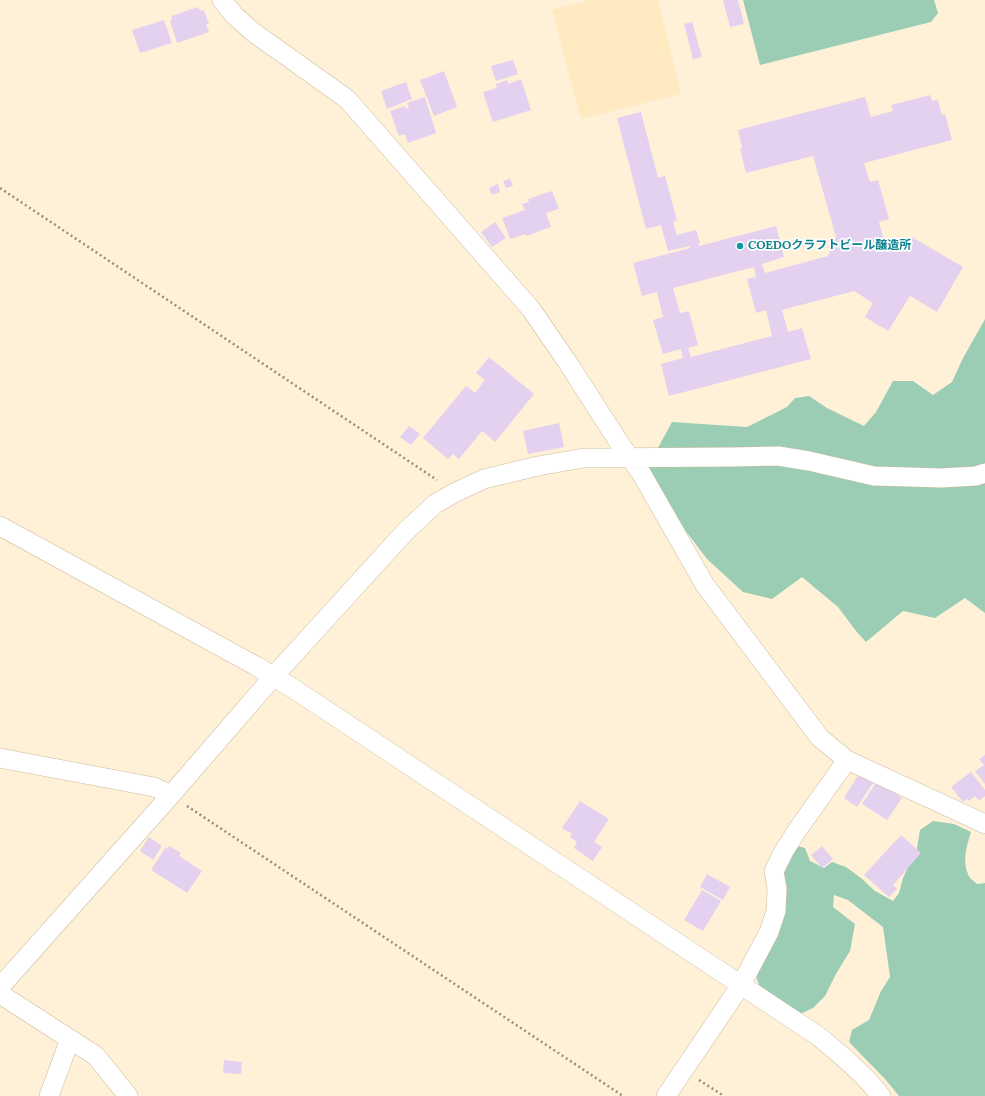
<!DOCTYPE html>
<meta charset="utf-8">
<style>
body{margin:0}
canvas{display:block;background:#fff1d7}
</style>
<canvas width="985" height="1096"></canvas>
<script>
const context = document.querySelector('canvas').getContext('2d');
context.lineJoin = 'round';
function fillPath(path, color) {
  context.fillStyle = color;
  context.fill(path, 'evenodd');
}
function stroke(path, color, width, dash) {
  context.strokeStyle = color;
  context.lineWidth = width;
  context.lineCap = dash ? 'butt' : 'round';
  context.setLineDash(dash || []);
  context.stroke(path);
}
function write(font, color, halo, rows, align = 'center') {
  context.font = font + ' Lora,"Noto Sans JP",serif';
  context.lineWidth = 3.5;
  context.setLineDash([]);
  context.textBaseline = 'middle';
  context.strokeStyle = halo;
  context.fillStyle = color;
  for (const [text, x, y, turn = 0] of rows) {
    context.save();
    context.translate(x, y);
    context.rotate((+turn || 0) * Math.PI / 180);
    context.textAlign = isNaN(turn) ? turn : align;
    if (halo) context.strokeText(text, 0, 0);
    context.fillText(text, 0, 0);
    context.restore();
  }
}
fillPath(new Path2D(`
 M590,0H658L681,94L581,119L552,10Z`), '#fee9c1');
fillPath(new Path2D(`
 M743,0H934L938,13L931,22L760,65Z
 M985,319V613L965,598L935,618L903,611L866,642L856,631L838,607L802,577L772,599L743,592L707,559L685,530L648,466L672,422L747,427L787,407L795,398L809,396L827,408L864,426L876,412L893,381H913L933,395L952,382L962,360Z
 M933,821L954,824L971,832C967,845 962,861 968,874C969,878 974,881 977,884L985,883V1096H899L885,1079L849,1042L852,1030L869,1020L881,991L890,977L883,927L848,900L834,895L833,907L855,924L850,951L836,974L825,996L813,1008L800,1014L759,985L756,976L784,914L787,886L779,876L794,845L805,848L810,861L824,868L832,862L846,867L861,878L875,891L893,901L899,893L903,878L917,848L920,830Z`), '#9bcdb4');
fillPath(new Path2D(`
 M723,0H738L744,24L730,27Z
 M198,7L200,11L204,10L209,24H206L209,32L177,43L170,21L172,20L171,16Z
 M164,20L172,43L140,53L132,30Z
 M692,22L702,57L693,59L684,24Z
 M513,60L518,74L496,81L491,66Z
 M444,71L457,107L434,116L420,80Z
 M521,79L531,110L493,122L483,92L497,88L496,84L507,80L508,84Z
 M406,82L412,99L387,109L381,91Z
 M930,95L932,101L938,100L942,115L945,114L952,140L864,163L870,182L878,180L889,219L879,222L884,240L902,252L912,237L963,267L937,312L910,296L888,331L865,317L873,303L854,291L782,310L788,332L802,328L811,359L669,396L661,364L683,358L681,349L663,354L653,320L663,317L657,292L642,296L633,263L690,248V246L668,251L661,225L646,229L617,118L641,112L658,178L665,176L677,220L673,222L677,235L696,230L700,243L698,244L699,246L776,226L784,257L762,264L765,273L828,256L836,237L813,156L746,173L740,148H742L738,130L865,97L871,117L893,111L891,105ZM754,267L756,277L747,279L756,313L766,310L772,336L691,357L688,348L698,345L689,311L680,313L673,288Z
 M425,97L436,133L408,143L405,134L399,136L390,111L405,106L406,109L409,108L407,103Z
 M510,179L513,186L506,188L503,181Z
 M498,184L500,192L492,195L489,188Z
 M552,191L559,209L546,213L551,227L526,236L525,234L510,239L502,218L525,210L522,204L529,202L528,199Z
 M495,222L506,238L492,247L481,232Z
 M489,357L534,394L495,442L482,431L459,459L453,454L448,459L423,438L466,386L475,393L485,380L476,373Z
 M559,423L564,447L528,454L523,431Z
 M409,426L420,434L411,445L400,437Z
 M985,755V784L975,771L984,765L979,759Z
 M971,772L985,790V796L979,801L975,796L969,801L967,799L963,802L951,787Z
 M859,774L873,783L857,807L844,798Z
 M877,781L902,798L887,820L862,804Z
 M580,801L609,819L594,842L602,847L593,861L574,848L577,842L570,837L572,834L562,828Z
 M901,835L921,853L893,885L897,889L889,897L864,875Z
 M149,837L162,846L153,860L140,851Z
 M169,846L181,853L179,856L202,871L187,893L151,870L165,848L167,849Z
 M822,846L833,859L822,868L811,855Z
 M707,874L730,887L723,900L700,887Z
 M702,890L721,901L703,931L684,920Z
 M224,1060L242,1062L241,1074L223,1073Z`), '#e4d0ef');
const street = new Path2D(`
 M222,0L234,15L253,32L347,99L531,309L568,363L620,444L641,473L705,585L820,738L847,760L985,824
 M0,526L256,666L294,689L818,1036C841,1055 863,1073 881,1096
 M0,758L154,787L171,795
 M0,987L171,795L273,677L405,532L435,504L456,492L484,479L538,466L584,458L732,457L778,456L809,461L874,476L941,478L976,476L985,473
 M0,994L96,1056L128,1096
 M49,1096L70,1039
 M666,1096L741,985L769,932L776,911L777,889L774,871L784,851L798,829L847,760`);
stroke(street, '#cbbb9b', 20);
stroke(new Path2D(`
 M0,188L437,480
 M187,806L623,1096
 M699,1080L724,1096`), '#988d7a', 2.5, [2, 3]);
stroke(street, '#fff', 19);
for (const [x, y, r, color] of [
 [740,246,4,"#0f9aa8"]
]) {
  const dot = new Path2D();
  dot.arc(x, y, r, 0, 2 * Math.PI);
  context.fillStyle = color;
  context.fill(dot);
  stroke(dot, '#fff', 1.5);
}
write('bold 12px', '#0d838f', '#fff', [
 ["COEDOクラフトビール醸造所",748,246]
], 'left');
</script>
